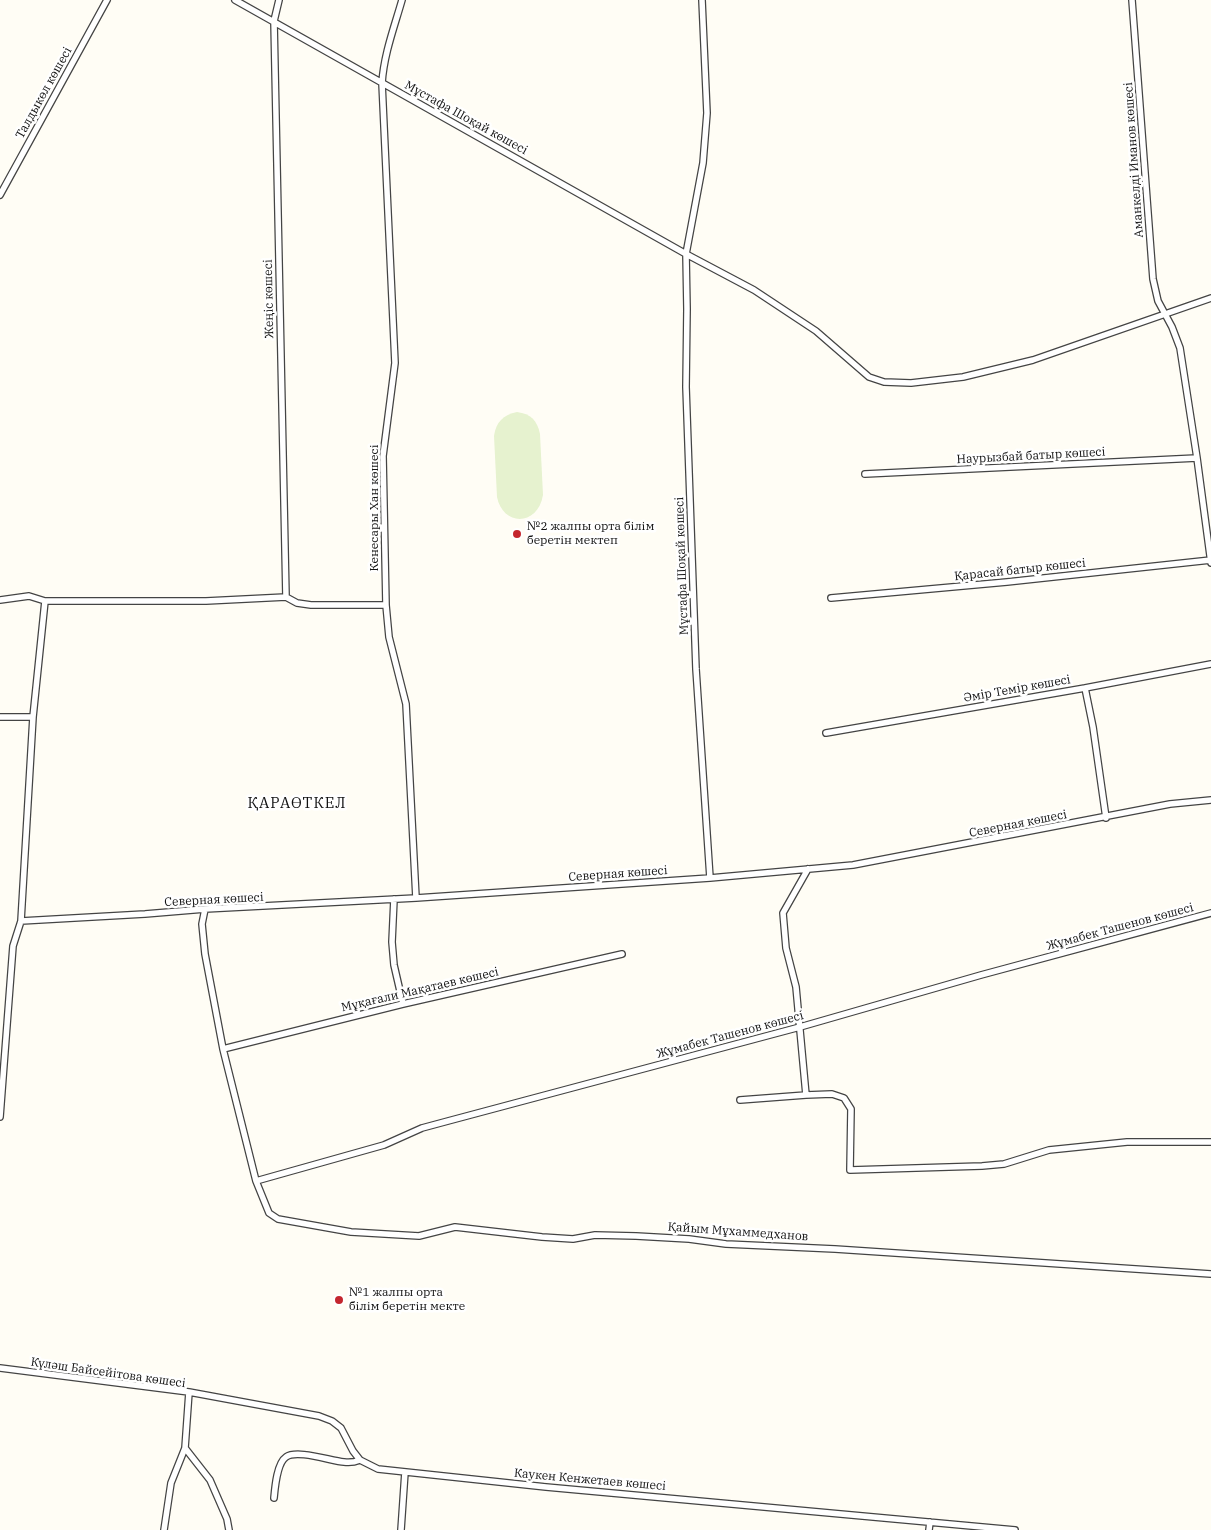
<!DOCTYPE html>
<meta charset="utf-8">
<style>
body{margin:0}
canvas{display:block;background:#fffdf5}
</style>
<canvas width="1211" height="1530"></canvas>
<script>
const context = document.querySelector('canvas').getContext('2d');
context.lineJoin = 'round';
function fillPath(path, color) {
  context.fillStyle = color;
  context.fill(path, 'evenodd');
}
function stroke(path, color, width, dash) {
  context.strokeStyle = color;
  context.lineWidth = width;
  context.lineCap = dash ? 'butt' : 'round';
  context.setLineDash(dash || []);
  context.stroke(path);
}
function write(font, color, halo, rows, align = 'center') {
  context.font = font + ' "IBM Plex Serif",serif';
  context.lineWidth = 5;
  context.setLineDash([]);
  context.textBaseline = 'middle';
  context.strokeStyle = halo;
  context.fillStyle = color;
  for (const [text, x, y, turn = 0] of rows) {
    context.save();
    context.translate(x, y);
    context.rotate((+turn || 0) * Math.PI / 180);
    context.textAlign = isNaN(turn) ? turn : align;
    if (halo) context.strokeText(text, 0, 0);
    context.fillText(text, 0, 0);
    context.restore();
  }
}
fillPath(new Path2D(`
 M517,412C531,414 537,420 540,434L543,495C538,526 503,527 497,497L494,436C496,422 503,415 517,412Z`), '#e6f2cf');
const street = new Path2D(`
 M235,0L686,254L687,309L686,387L696,669L710,878
 M279,0L274,21L286,597
 M402,0C394,28 384,54 382,83L395,363L383,456L386,605L389,637L406,704L416,898
 M702,0L707,113L703,163L686,254L754,290L816,331L869,377L884,382L911,383L963,377L1033,360L1211,298
 M1132,0L1153,279L1158,301L1172,327L1180,348L1197,458L1211,563
 M0,195L107,0
 M865,474L1197,458
 M831,598L1007,582L1211,560
 M0,600L29,596L45,601H206L286,597L297,603L311,605H386
 M1085,688L1093,727L1106,818
 M0,717H33
 M826,733L1085,688L1211,664
 M808,869L783,913L786,948L796,987L806,1095L832,1094L844,1098L851,1109L850,1170L982,1166L1004,1164L1049,1150L1127,1142H1211
 M394,899L392,942L394,965L403,1004
 M205,909L202,924L205,954L223,1049L256,1181L269,1213L278,1219L351,1232L419,1236L455,1227L542,1237L573,1239L595,1235L636,1236L689,1239L726,1244L835,1249L1211,1274
 M21,921L145,914L205,909L416,898L710,878L853,865L1170,804L1211,800
 M223,1049L403,1004L622,954
 M740,1100L806,1095
 M0,1117L13,946L21,921L33,717L45,601
 M256,1181L384,1145L422,1128L448,1121L800,1027L981,975L1211,913
 M0,1368L189,1392L185,1448L171,1483L164,1530
 M189,1392L319,1416L332,1421L341,1428L353,1451L360,1460L378,1469L546,1487L1015,1530
 M185,1448L210,1480L227,1519L229,1530
 M274,1498C275,1487 277,1463 286,1457C297,1449 331,1461 344,1462C350,1463 355,1462 360,1460
 M401,1530L405,1472
 M929,1530L930,1522`);
stroke(street, '#444', 8);
stroke(street, '#fff', 5.5);
for (const [x, y, r, color] of [
 [517,534,5,"#c4262e"],
 [339,1300,5,"#c4262e"]
]) {
  const dot = new Path2D();
  dot.arc(x, y, r, 0, 2 * Math.PI);
  context.fillStyle = color;
  context.fill(dot);
  stroke(dot, '#fff', 2);
}
write('12px', '#111', '#fff', [
 ["Талдыкөл көшесі",44,93,-61],
 ["Мұстафа Шоқай көшесі",466,118,29],
 ["Аманкелді Иманов көшесі",1134,160,-94],
 ["Жеңіс көшесі",269,299,-91],
 ["Наурызбай батыр көшесі",1031,456,-3],
 ["Кенесары Хан көшесі",375,508,-90],
 ["Мұстафа Шоқай көшесі",682,566,-92],
 ["Қарасай батыр көшесі",1020,570,-6],
 ["Әмір Темір көшесі",1017,689,-10],
 ["Северная көшесі",1018,824,-11],
 ["Северная көшесі",618,874,-4],
 ["Северная көшесі",214,900,-3],
 ["Жұмабек Ташенов көшесі",1120,927,-15],
 ["Мұқағали Мақатаев көшесі",420,990,-13],
 ["Жұмабек Ташенов көшесі",730,1035,-15],
 ["Қайым Мұхаммедханов",738,1232,4],
 ["Күләш Байсейітова көшесі",108,1373,8],
 ["Каукен Кенжетаев көшесі",590,1480,5]
]);
write('12px', '#111', '#fff', [
 ["№2 жалпы орта білім",527,527],
 ["беретін мектеп",527,541],
 ["№1 жалпы орта",349,1293],
 ["білім беретін мекте",349,1307]
], 'left');
context.letterSpacing = '1px';
write('15px', '#111', '#fff', [
 ["ҚАРАӨТКЕЛ",297,804]
]);
context.letterSpacing = '0px';
</script>
